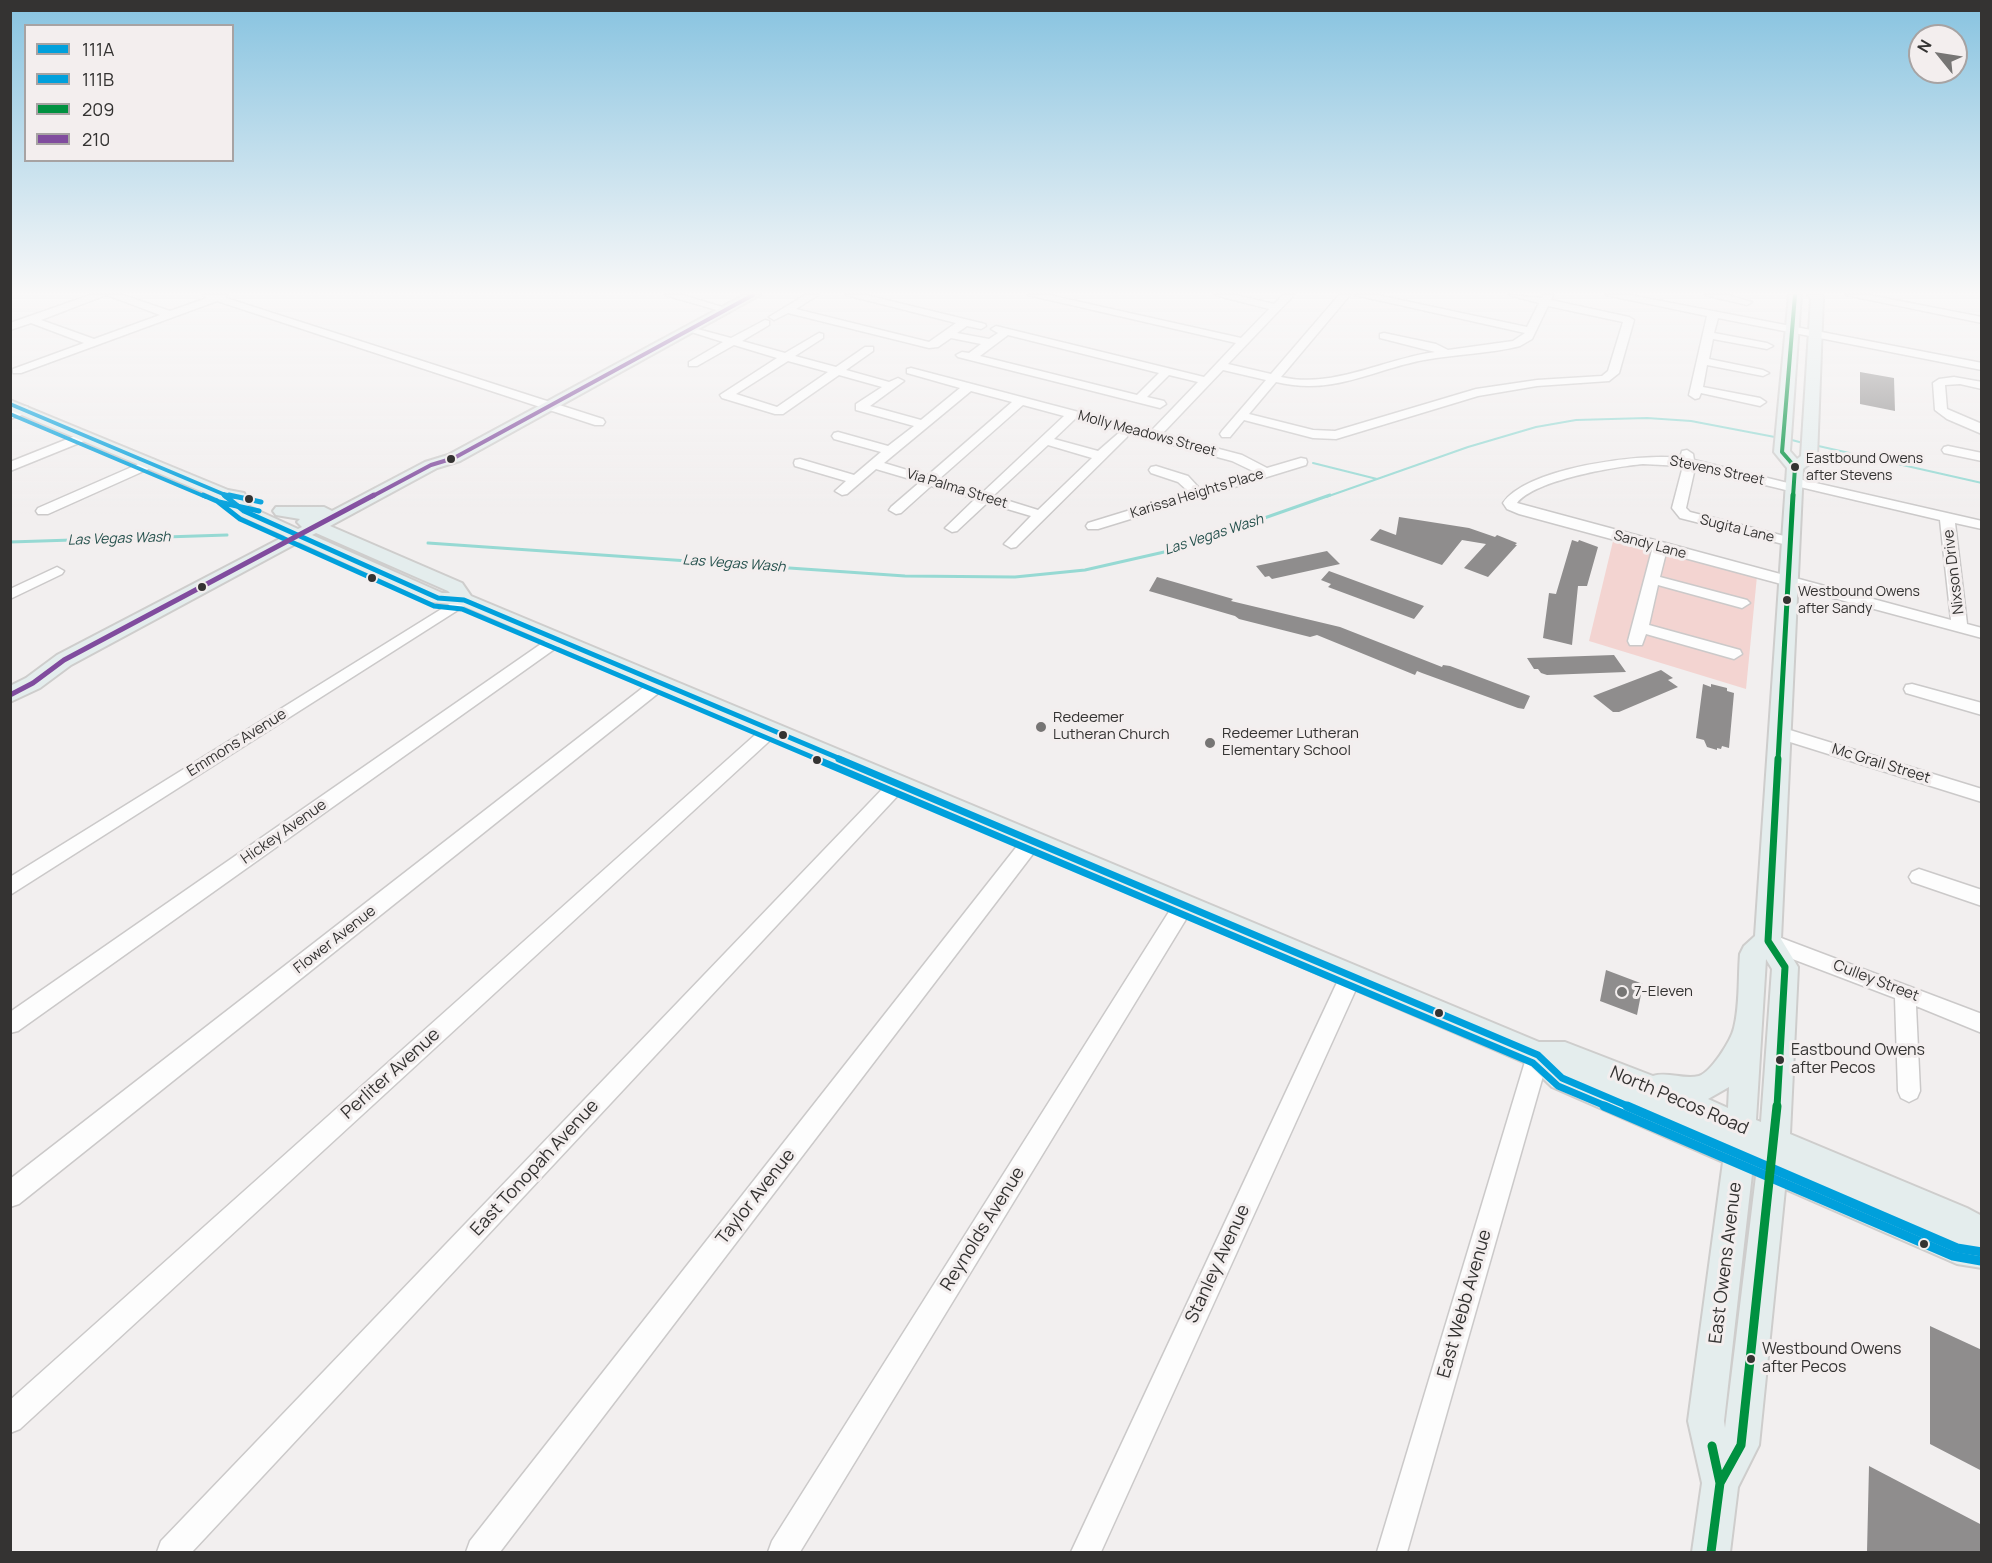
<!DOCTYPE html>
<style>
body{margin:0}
#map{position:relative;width:1992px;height:1563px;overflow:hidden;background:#f2efef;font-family:Manrope,sans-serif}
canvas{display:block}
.frame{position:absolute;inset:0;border:12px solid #343332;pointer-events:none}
.legend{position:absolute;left:24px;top:24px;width:210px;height:138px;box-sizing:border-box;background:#f3eeee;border:2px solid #a7a3a3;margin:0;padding:8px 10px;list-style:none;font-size:18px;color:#343332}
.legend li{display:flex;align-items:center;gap:12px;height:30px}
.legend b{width:30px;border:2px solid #a7a3a3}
.north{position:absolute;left:1908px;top:24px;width:60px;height:60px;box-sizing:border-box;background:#f3eeee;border:2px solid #a7a3a3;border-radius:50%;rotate:300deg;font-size:16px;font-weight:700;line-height:24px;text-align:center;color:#343332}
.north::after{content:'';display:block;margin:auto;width:21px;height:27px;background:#767574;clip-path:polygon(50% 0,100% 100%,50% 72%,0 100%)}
</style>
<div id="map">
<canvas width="1992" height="1563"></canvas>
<div class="frame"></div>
<ul class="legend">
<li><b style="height:8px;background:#00a0dc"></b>111A</li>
<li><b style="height:8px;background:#00a0dc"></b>111B</li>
<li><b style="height:8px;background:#009140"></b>209</li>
<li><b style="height:8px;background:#804c9e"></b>210</li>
</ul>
<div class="north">N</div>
</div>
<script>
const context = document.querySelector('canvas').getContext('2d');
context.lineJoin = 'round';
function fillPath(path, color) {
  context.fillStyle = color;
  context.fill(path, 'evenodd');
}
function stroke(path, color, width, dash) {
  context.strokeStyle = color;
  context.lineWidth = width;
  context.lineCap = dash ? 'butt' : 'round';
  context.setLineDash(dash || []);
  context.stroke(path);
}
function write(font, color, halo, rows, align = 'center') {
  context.font = font + ' Manrope,sans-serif';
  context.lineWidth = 6;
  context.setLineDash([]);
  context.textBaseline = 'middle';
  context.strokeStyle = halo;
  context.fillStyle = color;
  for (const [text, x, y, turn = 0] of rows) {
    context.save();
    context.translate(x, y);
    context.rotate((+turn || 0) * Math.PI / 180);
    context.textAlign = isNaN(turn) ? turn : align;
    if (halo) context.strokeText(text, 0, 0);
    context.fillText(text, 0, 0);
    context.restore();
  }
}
fillPath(new Path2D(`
 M1614,537L1757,576L1746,689L1589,641Z`), '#f3d4d1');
stroke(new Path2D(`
 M1788,439L1807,444
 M1814,445L1982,483
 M1313,463L1377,479
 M1326,497L1468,447L1536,427L1576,420L1647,418L1691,421L1780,438`), '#96d9d3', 2);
stroke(new Path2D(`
 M10,542L227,535
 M428,543L905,576L1015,577L1085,570L1173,550L1330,495`), '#96d9d3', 3);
fillPath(new Path2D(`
 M1860,372L1894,378L1895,411L1860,404Z
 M1399,517L1469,528L1495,537L1497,535L1517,543L1515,545H1517L1488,577L1464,568L1486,544L1462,540L1442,565L1370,540L1380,529L1396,535Z
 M1572,540L1578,542L1579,540L1598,547L1587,586H1578L1572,645L1543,638L1549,593L1556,594Z
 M1327,551L1340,564L1272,579L1269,576L1265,577L1256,566Z
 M1329,571L1375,588L1424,606L1414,619L1328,587L1331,584L1321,580Z
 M1157,577L1233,599L1231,601L1340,627L1442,667L1443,665L1450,666L1530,696L1524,709L1518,708L1422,673L1417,671L1415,675L1317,635L1310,637L1239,619L1235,616L1149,591Z
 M1614,655L1626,672L1547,675L1541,673L1538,669H1534L1527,658Z
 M1661,670L1673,678L1668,680L1678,687L1619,712H1613L1593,696Z
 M1703,684L1711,687V684L1727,688V691L1734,693L1729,748L1722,746L1721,749L1717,748V750L1707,747L1704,740L1696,738Z
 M1606,970L1643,984L1637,1015L1600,1001Z
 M1930,1326L1982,1350V1471L1930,1444Z
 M1869,1466L1982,1525V1552H1867Z`), '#8f8d8d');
const minor = new Path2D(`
 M90,295H106L41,320L94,339L160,315L107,295H123L170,311L207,298L203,295H227L226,298L603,419L605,422L603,425H595L217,301L21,373H13V369L84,343L31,323L10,330V323Z
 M665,295H683L732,310L727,313Z
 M805,295H818L796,309L929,342L956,323L846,295H866L985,324L986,326L981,329L967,326L957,333L989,339L998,333L991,329L996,326L1204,377L1236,343L1028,295H1049L1241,338L1269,309L1215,295H1236L1274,304L1283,295H1294L1228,364L1271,374L1339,295H1350L1281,377C1334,389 1383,359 1435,352L1380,338V334L1384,333L1436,344L1448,350L1513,341L1525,333L1355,295H1377L1527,327L1539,303L1509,295L1542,298L1543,295H1553L1551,300L1629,317L1634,320L1619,373L1609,381L1537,386L1478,396L1336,439L1313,438L1244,420L1230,437H1222L1220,434L1222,431L1266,380L1223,370L1162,434L1242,455L1267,468L1301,458L1306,459L1307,462L1306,465L1098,529H1088L1086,526L1088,523L1189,492L1178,482L1151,473L1149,470L1151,467L1156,466L1188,476L1200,489L1255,472L1232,461L1128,433L1127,437L1016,547L1011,548L1004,544L1031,516L987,503L957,531L952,532L945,528L975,499L931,486L901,513L896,514L889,510L891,507L920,482L876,469L847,494L842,495L835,491L846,481L795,466L794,463L795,460L800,459L854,475L881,452L834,439L832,436L834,433L838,432L888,446L914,426L856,410V404L882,387L839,375L783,414H775L722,398L720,395L777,358L734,345L697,366H689V362L723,342L685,330L690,327L731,338L765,320L769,321V325L742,341L785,353L819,333L823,334V338L795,356L836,367L865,347H873V351L846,370L889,382L898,378L904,381L870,406L921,420L960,388L907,373V369L911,368L1151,431L1198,382L1169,375L1147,397L1164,401L1166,404L1160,408L958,357L956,355L962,352L969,353L981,344L951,338L938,347L929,348L788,313L774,320L769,317ZM1548,306L1623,322L1608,371L1602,376L1537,380L1476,389L1335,431L1313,430L1249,414L1276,382C1333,396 1371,370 1424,360C1456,354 1489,354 1520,346L1532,339ZM1008,335L1159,373L1137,395L980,356ZM788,361L828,372L777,407L736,394ZM971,391L1012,402L927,476L884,463ZM1023,405L1064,416L982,493L938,480ZM1075,419L1121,431L1098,451L1054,439ZM1048,445L1092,458L1038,510L993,496Z
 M1606,295H1630L1982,363V370L1718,318L1714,333L1767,343L1773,346L1767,349L1713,339L1709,359L1763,370L1769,373L1763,376L1707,365L1703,387L1760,398L1766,402L1760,406L1701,393L1699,398L1695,399L1689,395L1707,316Z
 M1705,295H1728L1752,302L1747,305Z
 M1846,295H1869L1982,317V323Z
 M1954,377L1982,382V389L1960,384L1945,385L1947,409L1982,424V434L1947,419L1935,410L1933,383L1939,379Z
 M24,406L28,407V413L10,419V411Z
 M85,432L91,436L89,439L10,471V462Z
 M1948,446L1982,453V461L1944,453L1942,450L1944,447Z
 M1687,450L1693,454L1694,460L1788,483L1794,478L1982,521V529L1955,523L1967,624L1982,628V638L1666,553L1660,577L1747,600L1750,603L1742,608L1658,585L1649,625L1740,650L1742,654L1734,659L1646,634L1642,645H1630L1628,641L1652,550L1519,514L1507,509L1503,503C1527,468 1639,453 1680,458L1682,451ZM1643,464L1683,466L1672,508L1680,518L1791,546L1798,542L1796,539L1690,512L1686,508L1695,468L1794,492L1799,491L1800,487L1940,520L1951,620L1517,503C1535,480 1613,467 1643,464Z
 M150,459L155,460L156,463L155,466L48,514H38L36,511L38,508Z
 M57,567L64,571L62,574L10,599V589Z
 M464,595L472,600L469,603L10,895V877Z
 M557,635L563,637L565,640L563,643L18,1031L10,1033V1012L551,637Z
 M660,678L666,679L668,683L666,687L19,1204L10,1207V1179L654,679Z
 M1912,684L1982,703V715L1906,693L1904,689L1906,685Z
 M771,724L777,726L780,730L777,734L20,1429L10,1433V1400L765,726Z
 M1780,727L1982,789V802L1774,737L1771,733L1774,729Z
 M898,777L904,779L907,784L904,789L192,1552H157L161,1541L892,779Z
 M1032,834L1039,836L1041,841L1039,846L500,1552H466L470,1541L1025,836Z
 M1919,869L1982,890V906L1912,882L1909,877L1912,872Z
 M1184,897L1191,899L1194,905L1191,911L800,1552H768L772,1541L1177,899Z
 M1768,933L1982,1014V1033L1916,1006L1920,1091L1917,1098L1909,1102L1901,1098L1898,1091L1895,998L1761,947L1758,941L1761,935Z
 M1351,967L1358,970L1362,976L1101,1552H1071L1340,976L1344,970Z
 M1538,1045L1546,1048L1549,1055L1407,1552H1377L1527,1055L1530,1048Z`);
const major = new Path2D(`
 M744,295H760L460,461L437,468L330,526L462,583L471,596L1539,1042H1565L1653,1076C1668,1071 1683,1080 1699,1076C1711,1072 1731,1041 1734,1028C1740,1005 1738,978 1740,954L1744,946L1755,936L1787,468L1774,452L1789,295H1801L1790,451L1797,459L1801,456L1811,299L1808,295H1822L1823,298L1817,458L1803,469L1781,939L1798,967L1790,1134L1967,1208L1982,1216V1268L1957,1264L1785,1189L1759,1445L1738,1487L1730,1552H1692L1702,1483L1688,1421L1723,1162L1552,1087L1528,1064L461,605L431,602L299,542L71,665L40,688L10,702V686L26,678L57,655L285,536L238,515L217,498L10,410V400L228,490L244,493L246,497L242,501L250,507L298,529L302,527L297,522L300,519L276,515L273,511L276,507H324L332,511L425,462L448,455ZM316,533L448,591L450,593H442L312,535ZM1766,959L1772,969L1761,1122L1756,1120ZM1729,1087L1728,1108L1708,1099ZM1752,1174L1756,1176L1725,1428L1724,1421Z`);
stroke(minor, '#cbc9c9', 3);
stroke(major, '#cecdcc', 4);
fillPath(minor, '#fdfdfd');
fillPath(major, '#e4eded');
stroke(new Path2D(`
 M10,404L223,494L236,497
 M223,494L226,497`), '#00a0dc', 4);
stroke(new Path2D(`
 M224,495L244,511L438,598L464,600L843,760
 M229,495L261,502`), '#00a0dc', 5);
stroke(new Path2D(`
 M839,759L1538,1055L1562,1078L1630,1107`), '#00a0dc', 7);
stroke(new Path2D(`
 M1627,1106L1957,1248L1982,1252`), '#00a0dc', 9);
stroke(new Path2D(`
 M10,414L206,497`), '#00a0dc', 4);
stroke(new Path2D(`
 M203,495L219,502L259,511
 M217,501L240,519L434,606L462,609L819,760`), '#00a0dc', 5);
stroke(new Path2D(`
 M816,759L1533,1063L1558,1086L1608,1107`), '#00a0dc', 7);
stroke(new Path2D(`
 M1604,1106L1953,1256L1981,1261`), '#00a0dc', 9);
stroke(new Path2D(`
 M1793,497L1795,467L1782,452L1795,295`), '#009140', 4);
stroke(new Path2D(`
 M1778,760L1793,495`), '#009140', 5);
stroke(new Path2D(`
 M1777,1107L1785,967L1768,941L1778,759`), '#009140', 7);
stroke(new Path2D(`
 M1720,1483L1741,1445L1777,1106
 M1711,1552L1720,1483L1712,1446`), '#009140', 9);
stroke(new Path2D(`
 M371,497L431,465L454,458L753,295`), '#804c9e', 4);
stroke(new Path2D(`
 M10,695L33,683L64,660L374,495`), '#804c9e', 5);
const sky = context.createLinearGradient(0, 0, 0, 514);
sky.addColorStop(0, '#87c3e0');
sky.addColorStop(0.57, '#f9f8f8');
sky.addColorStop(1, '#f9f8f800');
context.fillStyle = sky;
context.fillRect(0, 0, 1992, 514);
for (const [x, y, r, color] of [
 [451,459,5,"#343332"],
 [1795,467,5,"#343332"],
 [249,499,5,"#343332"],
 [372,578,5,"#343332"],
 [202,587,5,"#343332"],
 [1787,600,5,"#343332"],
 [1041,727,6,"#767574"],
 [783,735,5,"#343332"],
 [1210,743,6,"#767574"],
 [817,760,5,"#343332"],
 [1622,992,6,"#767574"],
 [1439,1013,5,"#343332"],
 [1780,1060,5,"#343332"],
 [1924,1244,5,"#343332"],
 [1751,1359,5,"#343332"]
]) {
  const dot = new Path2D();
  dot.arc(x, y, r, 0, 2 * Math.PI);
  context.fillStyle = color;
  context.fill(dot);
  stroke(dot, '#f3eeee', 2);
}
write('14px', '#343332', '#f3eeee', [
 ["Molly Meadows Street",1147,434,15],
 ["Stevens Street",1717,471,12],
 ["Via Palma Street",957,489,17],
 ["Karissa Heights Place",1197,494,-17],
 ["Sugita Lane",1737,529,14],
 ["Sandy Lane",1650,545,15]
]);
write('14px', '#343332', '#f3eeee', [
 ["Eastbound Owens",1806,459],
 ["after Stevens",1806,476],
 ["Westbound Owens",1798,592],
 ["after Sandy",1798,609]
], 'left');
write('italic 14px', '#25514d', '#f3eeee', [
 ["Las Vegas Wash",1214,535,-18],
 ["Las Vegas Wash",119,539,-2],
 ["Las Vegas Wash",734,564,4]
]);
write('15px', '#343332', '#f3eeee', [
 ["Nixson Drive",1954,572,-97],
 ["Emmons Avenue",237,743,-32],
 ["Mc Grail Street",1881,764,17],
 ["Hickey Avenue",284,832,-35],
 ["Flower Avenue",335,940,-38],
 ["Culley Street",1876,981,21]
]);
write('15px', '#343332', '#f3eeee', [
 ["Redeemer",1053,718],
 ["Lutheran Church",1053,735],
 ["Redeemer Lutheran",1222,734],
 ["Elementary School",1222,751],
 ["7-Eleven",1634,992]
], 'left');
write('16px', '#343332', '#f3eeee', [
 ["Eastbound Owens",1791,1051],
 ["after Pecos",1791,1069],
 ["Westbound Owens",1762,1350],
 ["after Pecos",1762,1368]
], 'left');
write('18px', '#343332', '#f3eeee', [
 ["Perliter Avenue",391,1074,-42],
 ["North Pecos Road",1679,1101,23],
 ["East Tonopah Avenue",535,1168,-47],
 ["Taylor Avenue",756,1197,-52],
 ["Reynolds Avenue",983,1229,-58],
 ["East Owens Avenue",1726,1263,-83],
 ["Stanley Avenue",1218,1264,-65],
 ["East Webb Avenue",1465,1304,-74]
]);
</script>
